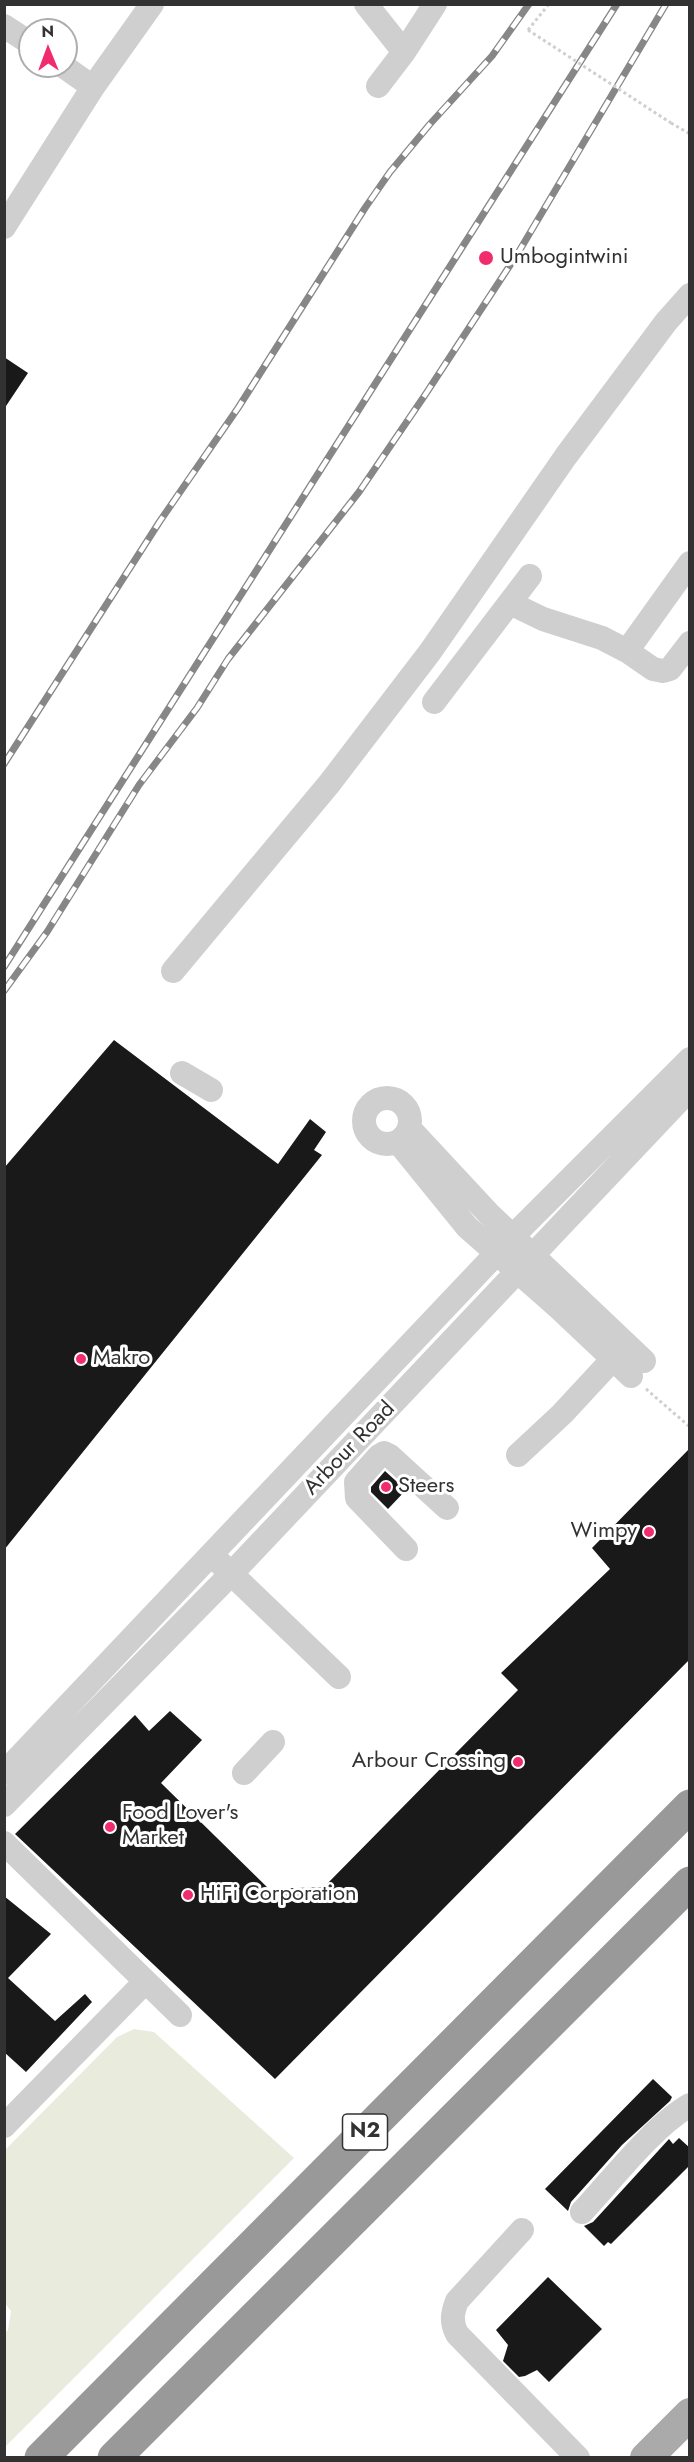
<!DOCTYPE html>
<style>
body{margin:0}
#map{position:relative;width:694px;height:2462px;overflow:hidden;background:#fff;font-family:Jost,sans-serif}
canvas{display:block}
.frame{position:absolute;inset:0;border:6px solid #323232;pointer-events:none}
.north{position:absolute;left:18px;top:18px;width:60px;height:60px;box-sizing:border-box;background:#fff;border:2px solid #adadad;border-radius:50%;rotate:359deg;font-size:16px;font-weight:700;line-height:24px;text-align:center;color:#323232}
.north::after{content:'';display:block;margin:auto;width:21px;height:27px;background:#f12c6d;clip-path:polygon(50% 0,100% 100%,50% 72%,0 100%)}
</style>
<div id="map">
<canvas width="694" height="2462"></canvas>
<div class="frame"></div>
<div class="north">N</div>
</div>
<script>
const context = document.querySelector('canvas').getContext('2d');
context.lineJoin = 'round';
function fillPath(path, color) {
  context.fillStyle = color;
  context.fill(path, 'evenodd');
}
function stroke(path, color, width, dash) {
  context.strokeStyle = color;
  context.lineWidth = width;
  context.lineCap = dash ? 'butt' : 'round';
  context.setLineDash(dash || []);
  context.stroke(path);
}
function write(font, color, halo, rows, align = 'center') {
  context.font = font + ' Jost,sans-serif';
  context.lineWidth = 6;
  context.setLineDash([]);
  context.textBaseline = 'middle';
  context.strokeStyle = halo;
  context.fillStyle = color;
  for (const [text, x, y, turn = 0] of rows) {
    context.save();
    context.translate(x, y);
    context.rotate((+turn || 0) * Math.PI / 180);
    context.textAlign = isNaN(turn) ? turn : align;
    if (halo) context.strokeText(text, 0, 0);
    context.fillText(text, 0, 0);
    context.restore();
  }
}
fillPath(new Path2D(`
 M134,2029L154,2032L294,2158L5,2447L4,2334L8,2330L11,2311L4,2302L5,2150L117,2037Z`), '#e9ecdd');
fillPath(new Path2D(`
 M4,357L28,373L4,409Z
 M114,1040L278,1164L310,1119L326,1132L314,1150L322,1155L4,1550V1168Z
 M690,1448V1659L275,2079L15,1834L135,1715L149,1731L170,1711L202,1740L161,1783L269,1889L324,1887L518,1690L501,1673L610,1569L592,1548Z
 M385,1471L406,1490L388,1509L371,1492V1487Z
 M4,1896L51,1934L8,1978L55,2021L85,1994L92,2002L26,2072L4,2052Z
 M653,2079L672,2097L670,2101L622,2145L571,2202L568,2211L545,2189Z
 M679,2138L690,2148V2165L611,2244L608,2242L604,2246L584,2226L593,2222L669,2139L673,2144Z
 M548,2277L602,2329L549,2382L537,2370L525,2376L519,2377L503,2361L508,2345L496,2330Z`), '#191919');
stroke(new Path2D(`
 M528,30L549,4
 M671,123L690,134
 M646,1389L690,1427`), '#cfcfcf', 3, [3, 3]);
stroke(new Path2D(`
 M366,4L404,52L435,4
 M4,26L30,43
 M378,86L404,52
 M93,87L152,4
 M4,227L93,87L63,66
 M510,603L543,619L602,638L627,651L653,669L663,671L670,669L690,643
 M627,651L690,563
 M434,702L530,576
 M173,971L329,784L430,652L566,456L666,322L690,295
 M182,1073L211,1090
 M364 1121a23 23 0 1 1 46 0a23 23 0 1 1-46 0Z
 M409,1128L489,1214L644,1361
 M398,1142L467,1227L559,1308L631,1376
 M518,1455L562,1414L613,1359
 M406,1549L357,1498L356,1482L379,1456L384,1453L390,1456L447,1508
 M219,1562L339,1677
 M4,1773L513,1236L690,1059
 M244,1773L273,1742
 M4,1805L232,1573L690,1089
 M4,1843L180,2015
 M4,2126L145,1982
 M582,2212C612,2180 652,2127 690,2105
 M522,2230L457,2301C452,2314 451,2322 457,2334L578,2458`), '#cfcfcf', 24);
stroke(new Path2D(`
 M646,2458L690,2414`), '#aaa', 32);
stroke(new Path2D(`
 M41,2458L690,1806
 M114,2458L690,1883`), '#999', 33);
const rail = new Path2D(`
 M4,764L160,521L238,408L365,208L390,172L430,124L492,56L529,4
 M4,967L617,4
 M4,991L47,932L139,785L197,708L228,659L359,492L425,395L518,253L666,4`);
stroke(rail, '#878787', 7);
stroke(rail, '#fff', 4.5, [14]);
stroke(new Path2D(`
 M528,30L671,123`), '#cfcfcf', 3, [3, 3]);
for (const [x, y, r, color] of [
 [486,258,8,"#f12c6d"],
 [81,1359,6,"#f12c6d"],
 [386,1487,6,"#f12c6d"],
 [649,1532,6,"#f12c6d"],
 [518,1762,6,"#f12c6d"],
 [110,1827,6,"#f12c6d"],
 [188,1895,6,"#f12c6d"]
]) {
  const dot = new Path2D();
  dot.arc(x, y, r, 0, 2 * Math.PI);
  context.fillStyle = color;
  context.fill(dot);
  stroke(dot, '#fff', 2);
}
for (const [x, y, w] of [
 [365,2132,45]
]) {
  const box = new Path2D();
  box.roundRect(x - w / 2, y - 18, w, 36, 4.5);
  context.fillStyle = '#fff';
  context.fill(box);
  stroke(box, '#323232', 1.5);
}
write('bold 21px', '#323232', null, [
 ["N2",365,2132]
]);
write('22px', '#323232', '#fff', [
 ["Umbogintwini",500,258],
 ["Makro",93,1359],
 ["Steers",398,1487],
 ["Wimpy",637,1532,"right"],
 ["Arbour Crossing",506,1762,"right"],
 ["Food Lover's",122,1814],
 ["Market",122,1839],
 ["HiFi Corporation",200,1895]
], 'left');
write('22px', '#323232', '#fff', [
 ["Arbour Road",350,1449,-46]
]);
</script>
